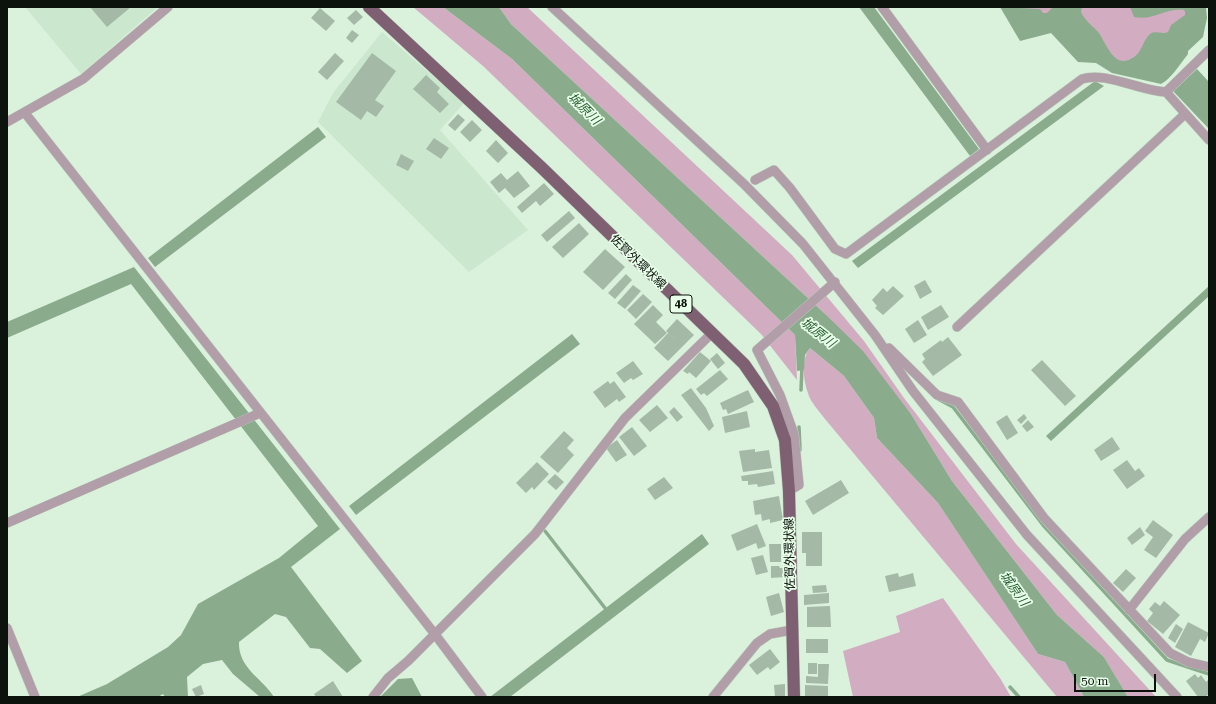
<!DOCTYPE html>
<meta charset="utf-8">
<style>
body{margin:0}
#map{position:relative;width:1216px;height:704px;overflow:hidden;background:#daf1dc;font-family:"Roboto Serif",serif}
canvas{display:block}
.frame{position:absolute;inset:0;border:8px solid #0c130d;pointer-events:none}
.scale{position:absolute;left:1074px;top:674px;width:82px;height:18px;box-sizing:border-box;border:2px solid #0c130d;border-top:0;padding-left:5px;font-size:12px;line-height:14px;white-space:nowrap;color:#0c130d;-webkit-text-stroke:3px #e8ffe9;paint-order:stroke}
</style>
<div id="map">
<canvas width="1216" height="704"></canvas>
<div class="frame"></div>
<div class="scale">50 m</div>
</div>
<script>
const context = document.querySelector('canvas').getContext('2d');
context.lineJoin = 'round';
function fillPath(path, color) {
  context.fillStyle = color;
  context.fill(path, 'evenodd');
}
function stroke(path, color, width, dash) {
  context.strokeStyle = color;
  context.lineWidth = width;
  context.lineCap = dash ? 'butt' : 'round';
  context.setLineDash(dash || []);
  context.stroke(path);
}
function write(font, color, halo, rows, align = 'center') {
  context.font = font + ' "Roboto Serif","Noto Sans JP",serif';
  context.lineWidth = 3.5;
  context.setLineDash([]);
  context.textBaseline = 'middle';
  context.strokeStyle = halo;
  context.fillStyle = color;
  for (const [text, x, y, turn = 0] of rows) {
    context.save();
    context.translate(x, y);
    context.rotate((+turn || 0) * Math.PI / 180);
    context.textAlign = isNaN(turn) ? turn : align;
    if (halo) context.strokeText(text, 0, 0);
    context.fillText(text, 0, 0);
    context.restore();
  }
}
fillPath(new Path2D(`
 M25,7H158L81,74Z
 M382,32L464,103L440,130L528,230L469,272L318,122L333,93Z`), '#cbe7cd');
fillPath(new Path2D(`
 M413,7H443L512,59L795,335L797,380L761,334L483,66Z
 M499,7H527L792,255L864,341L904,398L1016,544L1156,697H1128L1104,657L1057,615L952,481L911,414L823,312L511,24Z
 M1008,7H1196L1156,69L1111,65Z
 M810,348L844,376L874,418L877,438L938,503L1038,654L1065,662L1084,697H1057L825,419C820,412 810,402 808,393C803,379 801,359 810,348Z
 M943,598L1000,678L1011,697H853L843,651L900,632L896,616Z`), '#d2adc2');
fillPath(new Path2D(`
 M443,7H499L511,24L823,312L863,351L911,414L952,481L1057,615L1104,657L1128,697H1084L1065,662L1038,654L938,503L877,438L874,418L844,376L810,348L805,355L804,370L797,371L795,335L512,59Z
 M859,7H874L979,149L970,156Z
 M1000,7L1040,9L1043,13H1047L1053,7H1082L1081,12C1085,21 1093,26 1099,33C1107,45 1115,71 1134,57C1142,52 1143,40 1150,34C1156,30 1162,35 1168,32L1171,25L1185,15V12L1184,10C1164,8 1154,21 1134,17L1130,7H1206L1207,18L1203,37L1188,51V54C1180,64 1172,78 1161,84L1112,73L1096,63L1078,62L1051,33L1020,41Z
 M1197,69L1209,82V129L1173,91Z
 M1095,81L1104,86L858,268L852,261Z
 M318,127L326,137L155,267L148,258Z
 M134,267L340,529L291,567L362,661L347,673L320,649L310,648L286,617L275,614L239,642C238,668 262,678 274,697H260L233,674L222,660L203,664L187,677L188,697H165L163,694L158,697H77L107,684L168,647L181,635L198,604L279,558L318,526L131,284L7,338V322Z
 M1209,286V296L1051,441L1046,436Z
 M572,334L580,344L356,515L349,506Z
 M702,534L709,544L510,697H490Z
 M412,678L422,697H380L398,679Z`), '#8aac8d');
stroke(new Path2D(`
 M801,390L802,367
 M938,399L953,407L1043,525L1167,660L1209,674
 M799,427L800,450
 M545,531L605,608
 M1010,687L1019,697`), '#8aac8d', 3.5);
fillPath(new Path2D(`
 M90,7H131L107,27Z
 M320,8L335,21L326,31L311,18Z
 M356,10L363,17L354,25L347,18Z
 M352,30L359,35L352,43L346,38Z
 M335,53L344,61L327,80L318,72Z
 M372,53L396,71L375,100L384,106L376,117L367,111L361,120L336,102Z
 M426,75L440,88L437,92L449,104L440,113L413,89Z
 M458,114L465,120L455,131L448,125Z
 M472,120L482,130L470,142L460,132Z
 M434,138L449,148L441,159L426,149Z
 M496,140L508,153L498,163L486,151Z
 M401,154L414,161L408,171L396,165Z
 M518,171L530,186L514,198L505,188L499,193L490,182L501,173L507,180Z
 M544,183L554,194L540,206L536,201L522,213L517,207Z
 M569,211L575,218L547,242L541,235Z
 M579,223L589,234L563,258L552,247Z
 M605,249L625,267L603,290L583,272Z
 M626,274L632,280L615,299L608,293Z
 M925,280L932,292L920,299L914,286Z
 M633,285L641,291L625,309L617,303Z
 M893,286L904,296L883,315L875,308L877,306L872,300L883,288L887,292Z
 M643,294L652,302L636,319L627,310Z
 M653,305L663,315L656,322L667,333L655,344L634,324Z
 M941,305L949,317L928,330L921,317Z
 M677,319L694,335L668,361L654,348L668,333L678,342L666,331Z
 M918,320L927,335L914,343L905,329Z
 M948,337L962,355L933,376L922,362L925,359L922,354L941,340L942,342Z
 M700,352L711,361L696,378L689,372L688,374L683,371Z
 M717,353L725,363L718,369L710,359Z
 M1042,360L1076,396L1065,406L1031,370Z
 M633,361L643,374L633,380L631,378L624,383L616,373Z
 M720,370L728,379L707,396L704,393L701,395L696,389Z
 M608,381L610,384L614,381L626,397L619,402L617,399L605,408L593,392Z
 M691,388L706,408L714,426L709,431L681,395Z
 M748,390L754,402L728,414L726,409L723,410L720,403Z
 M657,405L668,418L650,432L639,420Z
 M674,407L683,417L677,422L669,412Z
 M747,411L750,427L725,433L722,417Z
 M1024,414L1027,418L1021,424L1017,420Z
 M1007,415L1018,433L1007,440L996,422Z
 M1028,420L1034,427L1027,432L1022,426Z
 M632,427L647,446L634,456L619,437Z
 M564,431L574,440L567,448L574,455L558,473L540,457Z
 M1112,437L1120,449L1101,461L1094,450Z
 M617,440L627,455L616,462L606,448Z
 M755,449V452L769,450L772,468L743,472L739,451Z
 M1127,460L1135,471L1139,468L1145,476L1127,489L1113,470Z
 M537,462L549,474L534,490L532,487L526,493L516,483Z
 M773,471L775,484L758,487L757,484L748,485V481H742L741,476Z
 M555,474L564,482L556,490L547,482Z
 M664,477L673,488L655,500L647,489Z
 M841,480L849,493L813,515L805,501Z
 M779,496L783,520L770,523V519L762,521L761,514L755,515L753,501Z
 M1153,520L1173,535L1156,558L1144,550L1153,537L1145,531Z
 M757,524L766,546L758,549L756,543L737,551L731,535Z
 M1140,527L1145,535L1132,545L1127,538Z
 M802,532H822V566H806V553H802Z
 M769,544H781V562H770Z
 M763,555L768,572L756,575L751,558Z
 M771,566H779L780,568H784L785,577L771,578Z
 M1126,569L1136,578L1123,592L1113,583Z
 M898,573L899,577L913,573L916,586L889,592L885,576Z
 M826,585L827,592L813,593L812,586Z
 M779,593L784,612L771,616L766,597Z
 M829,593V603L804,605V595Z
 M1164,601L1180,615L1163,634L1147,621L1153,613L1149,609L1155,602L1160,606Z
 M830,606L831,627H807V607Z
 M1188,622L1209,633L1205,642L1200,639L1191,656L1175,647Z
 M1176,624L1183,629L1175,643L1168,638Z
 M806,639H828V653H806Z
 M770,649L780,662L770,670L768,667L757,675L749,665Z
 M808,663H817V674H808Z
 M818,664H829L828,684L806,683V676L818,677Z
 M1195,674L1198,678L1201,675L1206,682L1209,679V694L1205,697H1198L1186,681Z
 M333,681L343,697H316L314,694Z
 M785,684V697H775L774,685Z
 M201,685L204,694L196,697L192,689Z
 M805,685L828,686V697H805Z`), '#a4baa6');
const street = new Path2D(`
 M552,7L744,184L803,244L875,335L913,391L1027,535L1177,697
 M882,7L987,150
 M1166,92L1209,140
 M25,113L434,633L482,697
 M7,122L83,79L168,7
 M755,180L774,170L790,188L835,249L846,254L1082,79C1105,71 1140,91 1166,92L1209,50
 M957,327L1185,114
 M889,348L937,395L958,402L1044,518L1170,653L1188,662L1209,667
 M789,491L799,485L794,434L780,395L757,350L835,282
 M7,523L260,413
 M1129,610L1185,539L1209,517
 M7,628L35,697
 M373,697L388,678L408,661L535,534L625,418L711,334
 M713,697L757,643L770,634L792,630`);
const primary = new Path2D(`
 M369,7L542,168L744,364L773,406L785,440L789,491L794,697`);
stroke(street, '#b9cdbb', 10);
stroke(primary, '#b9cdbb', 13);
stroke(street, '#b19ea8', 9);
stroke(primary, '#7f5f72', 12);
for (const [x, y, w] of [
 [681,304,22]
]) {
  const box = new Path2D();
  box.roundRect(x - w / 2, y - 9, w, 18, 3);
  context.fillStyle = '#e8ffe9';
  context.fill(box);
  stroke(box, '#0c130d', 1);
}
write('bold 11px', '#0c130d', null, [
 ["48",681,304]
]);
write('12px', '#0c130d', '#e8ffe9', [
 ["佐賀外環状線",638,262,44],
 ["佐賀外環状線",790,554,-91]
]);
write('italic 13px', '#275b31', '#e8ffe9', [
 ["城原川",584,109,45],
 ["城原川",818,333,38],
 ["城原川",1014,589,54]
]);
</script>
